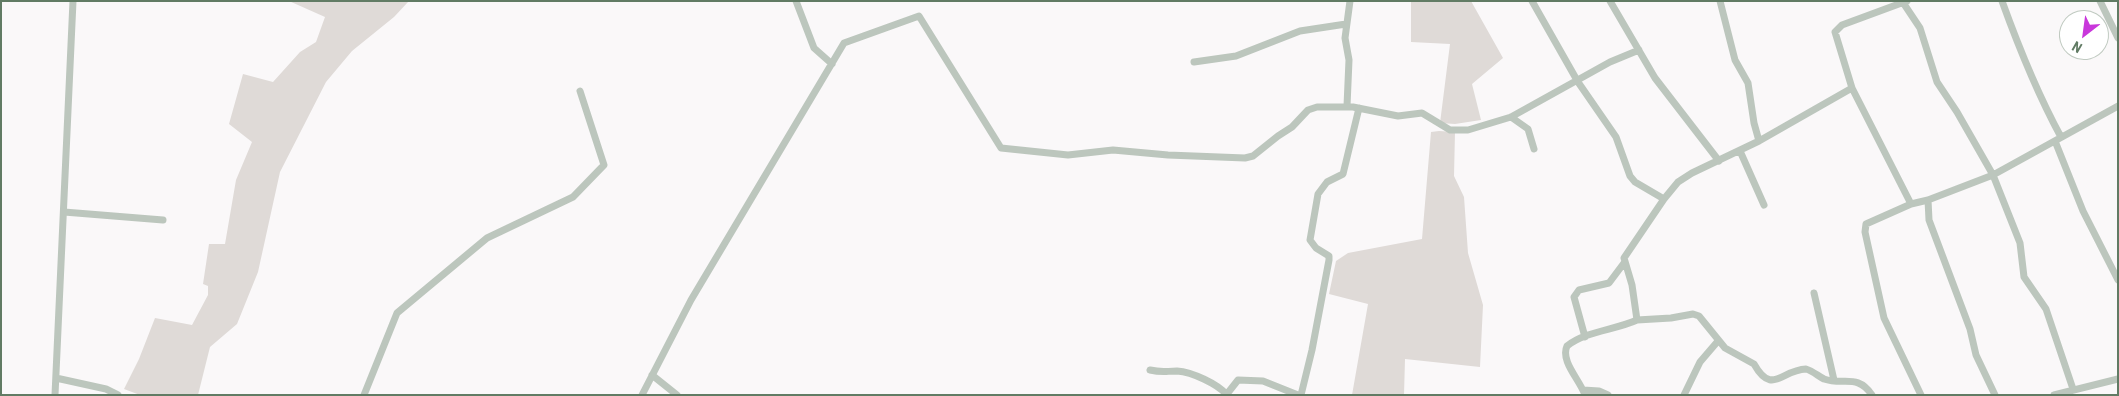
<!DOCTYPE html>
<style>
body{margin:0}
#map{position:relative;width:2119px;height:396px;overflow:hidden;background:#faf8f9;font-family:"Roboto Condensed",sans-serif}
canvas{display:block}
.frame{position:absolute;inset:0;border:2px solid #617b64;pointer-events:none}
.north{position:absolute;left:2059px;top:10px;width:50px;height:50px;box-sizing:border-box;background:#fff;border:1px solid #c0cac1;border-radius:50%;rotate:210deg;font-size:14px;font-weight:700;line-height:20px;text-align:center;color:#617b64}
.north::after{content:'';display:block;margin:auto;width:18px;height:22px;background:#c937db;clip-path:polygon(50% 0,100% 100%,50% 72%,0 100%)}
</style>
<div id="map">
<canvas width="2119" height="396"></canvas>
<div class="frame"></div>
<div class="north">N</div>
</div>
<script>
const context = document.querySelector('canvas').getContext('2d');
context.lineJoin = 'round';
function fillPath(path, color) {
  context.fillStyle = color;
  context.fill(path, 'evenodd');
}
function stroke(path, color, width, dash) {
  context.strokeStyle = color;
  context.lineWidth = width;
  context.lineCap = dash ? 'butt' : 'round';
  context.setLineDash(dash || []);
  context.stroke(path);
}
fillPath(new Path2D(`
 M289,1H409L394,17L352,51L326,82L280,172L258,272L237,324L210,347L198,395H140L124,389L139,359L155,318L192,325L208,295V286L203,284L209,244H225L236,180L252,142L229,124L243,74L273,82L300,52L316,42L325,17Z
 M1411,1H1471L1503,58L1472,84L1481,120L1455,124L1440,123L1450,44L1411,42Z
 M1439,131L1455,132L1454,176L1464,197L1468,253L1483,305L1480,367L1405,359L1404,395H1352L1368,304L1329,294L1336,261L1348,253L1422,239L1431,132Z`), '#dfdad7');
stroke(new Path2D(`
 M796,1L814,48L832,64
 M1532,1L1578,82L1616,137L1630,176L1635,182L1664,199
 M1610,1L1655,78L1719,161
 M1720,1L1735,60L1748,83L1754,123L1759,141
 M1902,1L1920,28L1937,82L1957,112L1993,175L2020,243L2024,277L2046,309L2073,389
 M1907,1L1842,25L1835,32L1852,88L1911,204
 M2002,1C2019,48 2037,93 2061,137
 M2100,1L2118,38
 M1194,62L1236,56L1300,31L1346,24
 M1347,106L1349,60L1345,38L1350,1
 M1511,117L1528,129L1534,149
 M2055,141L2083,211L2118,280
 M1740,151L1764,205
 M1928,200L1929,220L1970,329L1976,355L1995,395
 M64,212L163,220
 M1814,293L1834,380
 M1637,320L1671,318L1693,314L1699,316L1725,348L1754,364C1772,396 1781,370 1806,369C1813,371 1818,376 1824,379C1844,386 1857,373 1872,395
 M1585,337L1574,297L1579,290L1609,283L1624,263
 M1150,370C1163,373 1166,371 1177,371C1192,372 1218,384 1227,395
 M652,375L677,395
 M56,378L106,389L118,395
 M1583,390L1599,391L1608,395
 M1227,394L1238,380L1263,381L1298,395
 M55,395L73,1
 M364,395L397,313L487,238L573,197L604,165L580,91
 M642,395L691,300L844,43L919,16L1001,148L1068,155L1113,150L1168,155L1245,158L1253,156L1278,136L1292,127L1308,110L1317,107H1353L1398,116L1422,113L1450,130H1468L1511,117L1610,62L1639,50
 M1301,395L1312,350L1329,260V256L1316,248L1310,240L1318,194L1327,182L1343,174L1359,108
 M1585,395C1580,380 1560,361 1567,346C1586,331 1615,330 1637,320L1632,285L1624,258L1664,199L1678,182L1692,173L1759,141L1852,88
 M1684,395L1700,362L1718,341
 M1921,395L1884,318L1865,232L1866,224L1911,204L1928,200L1993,175L2118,106
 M2054,395L2118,379`), '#bcc6bd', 7);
</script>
